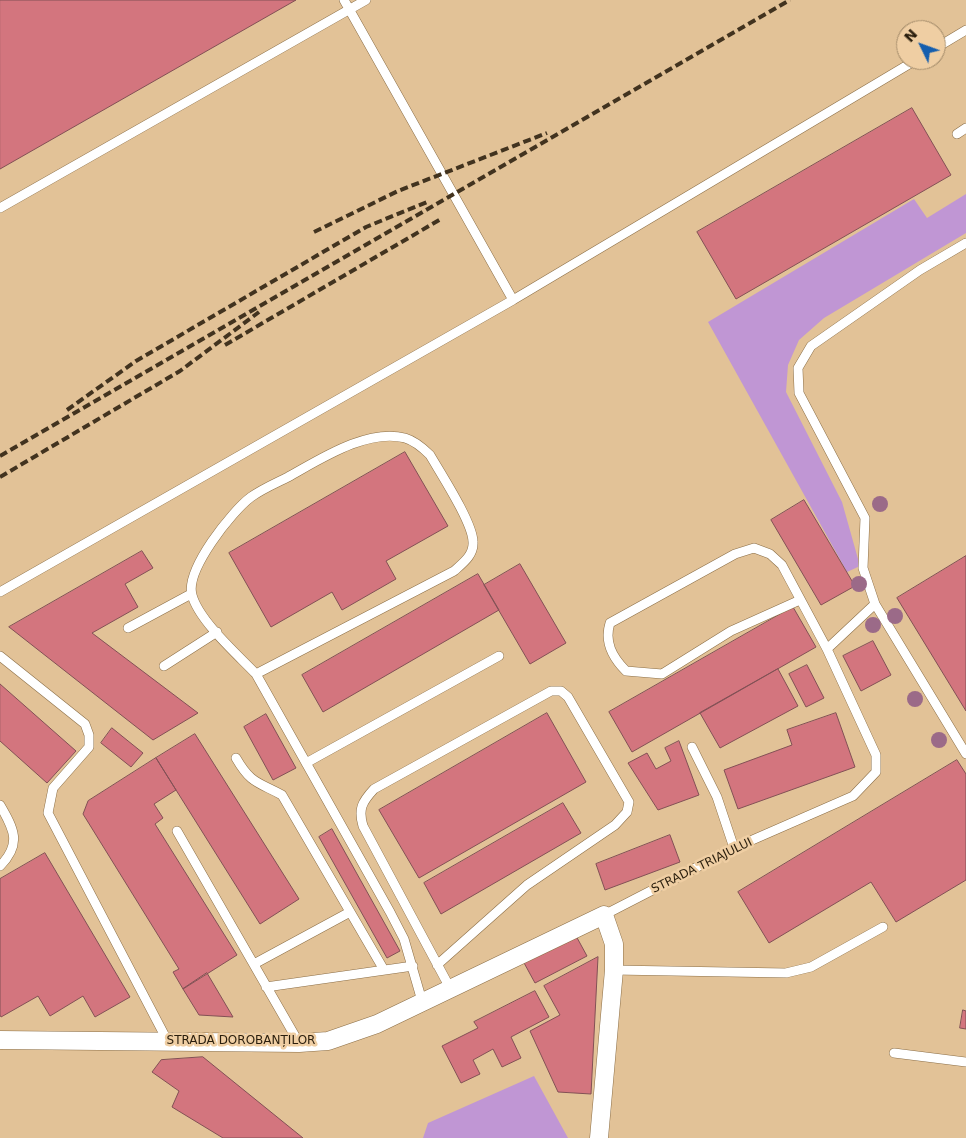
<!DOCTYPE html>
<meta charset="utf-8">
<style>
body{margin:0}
#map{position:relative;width:966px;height:1138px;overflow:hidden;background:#e2c297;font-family:"DejaVu Sans",sans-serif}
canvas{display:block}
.north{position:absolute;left:896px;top:20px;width:50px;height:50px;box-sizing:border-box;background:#efcea3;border:1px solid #a08867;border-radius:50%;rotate:312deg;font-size:14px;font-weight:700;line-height:20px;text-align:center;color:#2a1e0d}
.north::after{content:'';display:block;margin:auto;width:18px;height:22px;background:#155eae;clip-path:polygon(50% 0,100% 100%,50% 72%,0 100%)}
</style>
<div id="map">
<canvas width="966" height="1138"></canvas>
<div class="north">N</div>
</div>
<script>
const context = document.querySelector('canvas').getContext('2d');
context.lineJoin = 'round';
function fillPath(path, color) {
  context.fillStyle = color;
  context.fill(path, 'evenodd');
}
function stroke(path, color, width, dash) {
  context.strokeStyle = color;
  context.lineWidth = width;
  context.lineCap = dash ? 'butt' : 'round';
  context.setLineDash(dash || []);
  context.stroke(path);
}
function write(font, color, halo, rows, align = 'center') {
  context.font = font + ' "DejaVu Sans",sans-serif';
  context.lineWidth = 5;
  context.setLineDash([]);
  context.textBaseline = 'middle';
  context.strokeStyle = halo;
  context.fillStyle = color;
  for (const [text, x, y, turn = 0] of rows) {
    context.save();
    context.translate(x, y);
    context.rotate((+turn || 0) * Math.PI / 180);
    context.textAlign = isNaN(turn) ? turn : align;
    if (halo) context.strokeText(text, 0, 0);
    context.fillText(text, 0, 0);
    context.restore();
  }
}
fillPath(new Path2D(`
 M966,194V233L824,318L799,340L788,365L786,392L842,502L860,566L847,572L708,322L914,199L927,218Z
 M534,1076L568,1138H423L428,1123Z`), '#c096d4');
const building = new Path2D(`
 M0,0H296L0,169Z
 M912,108L951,175L736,299L697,232Z
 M405,452L448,526L386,561L396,579L342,610L332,592L271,627L229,553Z
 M804,500L855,586L821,605L771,520Z
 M142,551L153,568L125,584L138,607L92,633L198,713L153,740L9,627Z
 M966,556V711L897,598Z
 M520,564L566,643L530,664L484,585Z
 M478,574L499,610L323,712L302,675Z
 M793,607L816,647L632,752L609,712Z
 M873,641L891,675L861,691L843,656Z
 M807,665L824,698L806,707L789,674Z
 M778,669L798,706L720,748L700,713Z
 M0,684L76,751L47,783L0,741Z
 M547,713L586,782L419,878L379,810Z
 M836,713L855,767L738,809L724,770L792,745L787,730Z
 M266,714L296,768L273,780L244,727Z
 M112,728L143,753L131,767L101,743Z
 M195,734L299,899L260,924L156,758Z
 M679,741L699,795L658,810L628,763L647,753L656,769L671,761L665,748Z
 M156,758L176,790L154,804L163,818L155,824L237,955L183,989L173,972L179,969L83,814L88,801Z
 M957,760L966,774V880L896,922L871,882L769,943L738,892Z
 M563,803L581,833L441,914L424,883Z
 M332,829L400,951L387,958L319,837Z
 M670,835L680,862L605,890L596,864Z
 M45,853L130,997L95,1017L83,996L50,1016L38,996L1,1017L0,1015V879Z
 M575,934L587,956L535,983L523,961Z
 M598,957L591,1094L558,1092L530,1031L560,1015L544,986Z
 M207,973L233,1017L199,1015L183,989Z
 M535,991L549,1017L511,1037L521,1058L502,1067L493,1049L473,1060L480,1074L461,1083L442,1046L478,1028L474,1022Z
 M963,1010L966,1011V1029L960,1028Z
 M203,1057L303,1138H223L172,1107L179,1091L152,1072L161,1060Z`);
fillPath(building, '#d3757e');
stroke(building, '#825055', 1);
const lane = new Path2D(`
 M344,0L513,300L916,60
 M936,48L966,30
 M957,134L966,128
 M0,208L366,0
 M966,243L920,270L811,346L798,368L799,393L865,518L863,568L875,604L966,754
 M0,592L513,300
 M128,628L191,594
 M827,649L875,604
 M0,656L85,724L89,735V747L53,788L48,813L167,1040
 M164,666L217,632
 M256,674L454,571C463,563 474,555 473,542C473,523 441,474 430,455C423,448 415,441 405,438C367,428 319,460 288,477C276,483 262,489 251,497C232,511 185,570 192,595C199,621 238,655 256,674L390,912L404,939L422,1001
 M692,747L717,797L734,848
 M236,758C251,784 258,782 282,795L384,970
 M306,763L499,656
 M0,805C14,829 22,844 0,866
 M177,831L299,1043
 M604,915L734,848L853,796L876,772V755L827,649L782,565L770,554L754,548L735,554L610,623C604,642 612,657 626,671L662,674L731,631L800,600
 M254,964L350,912
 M437,965L527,885L615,825L627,812L629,802L568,697L561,691H551L374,789C362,802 358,809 363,826L450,988
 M614,970L786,973L811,967L883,927
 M266,987L413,966
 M894,1053L966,1062`);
const street = new Path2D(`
 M0,1040L299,1043L328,1041L377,1024L604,915L614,944V970L599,1138`);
stroke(lane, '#8b6e46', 10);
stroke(street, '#8b6e46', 19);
stroke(lane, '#fff', 9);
stroke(street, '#fff', 18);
stroke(new Path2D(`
 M314,232L398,191L547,133
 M225,345L441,219
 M67,410L136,361L366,227L427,202
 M0,456L790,0
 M0,477L180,371L259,312`), '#42331f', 4, [8, 4]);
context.fillStyle = '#9b6a88';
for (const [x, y] of [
 [880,504],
 [859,584],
 [895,616],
 [873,625],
 [915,699],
 [939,740]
]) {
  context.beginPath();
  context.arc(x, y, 8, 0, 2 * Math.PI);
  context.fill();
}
write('12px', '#2a1e0d', '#efcea3', [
 ["STRADA TRIAJULUI",702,866,-26],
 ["STRADA DOROBANȚILOR",241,1041]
]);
</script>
